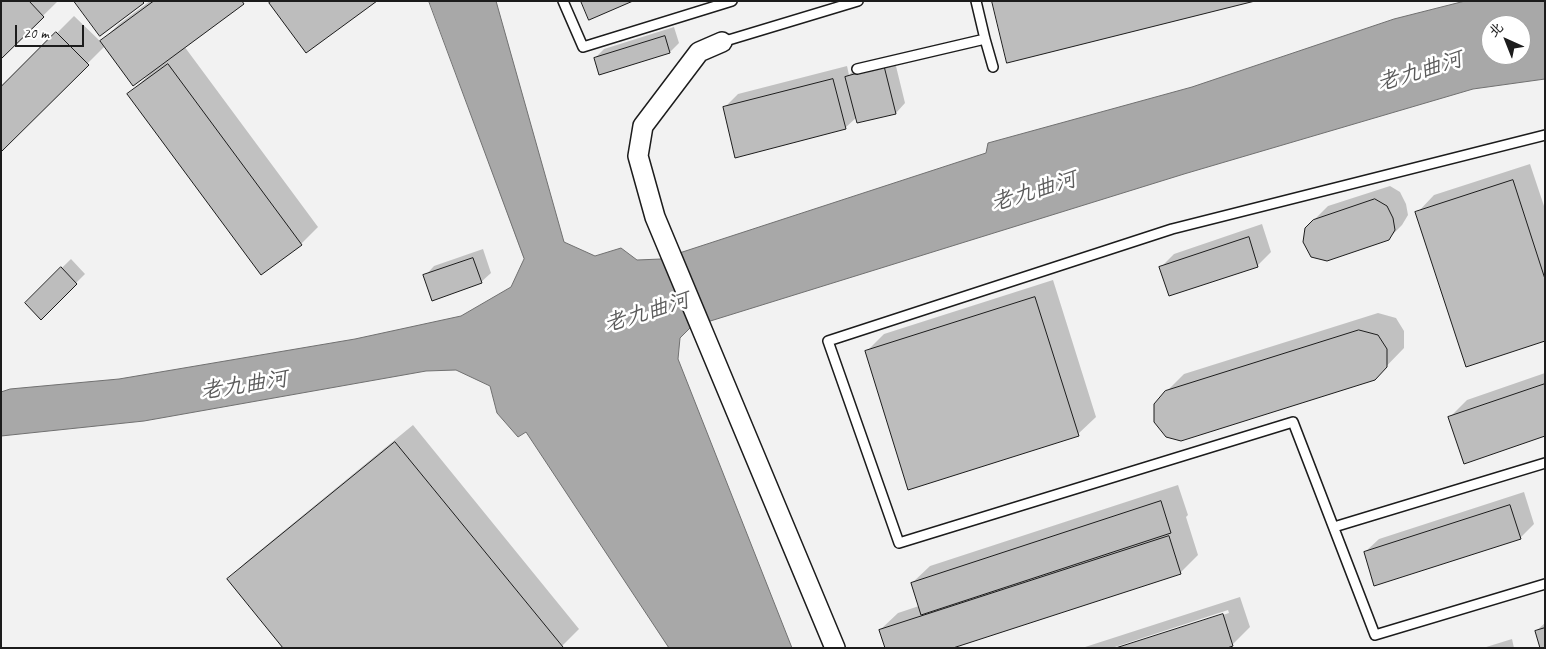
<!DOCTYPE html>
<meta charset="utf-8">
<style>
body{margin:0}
#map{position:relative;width:1546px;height:649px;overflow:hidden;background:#f2f2f2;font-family:Caveat,"LXGW WenKai TC",sans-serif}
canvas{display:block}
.frame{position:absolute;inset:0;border:2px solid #1c1c1c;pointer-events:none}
.north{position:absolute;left:1481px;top:15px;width:50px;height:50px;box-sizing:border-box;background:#fff;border:1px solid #a4a4a4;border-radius:50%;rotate:316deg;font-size:14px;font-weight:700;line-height:20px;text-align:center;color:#1c1c1c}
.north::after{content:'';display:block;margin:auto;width:18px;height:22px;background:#1c1c1c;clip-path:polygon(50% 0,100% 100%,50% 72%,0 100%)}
.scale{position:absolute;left:15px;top:25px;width:69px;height:22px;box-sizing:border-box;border:2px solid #1c1c1c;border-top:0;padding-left:6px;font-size:15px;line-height:18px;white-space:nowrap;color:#1c1c1c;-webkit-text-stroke:4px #fff;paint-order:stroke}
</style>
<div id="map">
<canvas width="1546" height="649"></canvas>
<div class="frame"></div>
<div class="north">北</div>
<div class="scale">20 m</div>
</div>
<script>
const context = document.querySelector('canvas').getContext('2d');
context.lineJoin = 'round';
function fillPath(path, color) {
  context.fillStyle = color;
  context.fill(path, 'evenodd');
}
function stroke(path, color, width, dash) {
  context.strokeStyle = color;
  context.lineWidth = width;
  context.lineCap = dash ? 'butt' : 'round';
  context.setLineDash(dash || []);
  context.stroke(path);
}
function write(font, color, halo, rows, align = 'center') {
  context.font = font + ' Caveat,"LXGW WenKai TC",sans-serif';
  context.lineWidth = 5;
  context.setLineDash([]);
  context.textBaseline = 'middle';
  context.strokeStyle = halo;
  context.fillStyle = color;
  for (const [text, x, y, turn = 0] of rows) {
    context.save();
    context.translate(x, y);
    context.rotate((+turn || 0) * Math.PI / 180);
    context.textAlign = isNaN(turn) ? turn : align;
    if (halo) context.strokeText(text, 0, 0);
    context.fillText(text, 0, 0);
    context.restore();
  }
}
const water = new Path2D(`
 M429,1H496L564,242L595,256L621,248L637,260L661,259L986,153L988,143L1192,87L1394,19L1465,1H1545V79L1473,89L1184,174L691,327L680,338L678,359L792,648H669L526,432L518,437L497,413L490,386L456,370L426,371L144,421L1,436V392L10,389L119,379L355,339L461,316L511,287L524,259ZM1491,25H1521V55H1491Z`);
fillPath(water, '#a8a8a8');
stroke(water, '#707070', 1);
fillPath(new Path2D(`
 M1,1H58L1,57Z
 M150,1H244L184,46L318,227L301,244L129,94L150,74L105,46L1,150V89L74,16L101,42L119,24Z
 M674,27L679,43L670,52L595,58L604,49Z
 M894,58L905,103L896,113L858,122L857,117L845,128L724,108L738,94L847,66L849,75L856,68Z
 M1530,164L1545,209V340L1417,213L1434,195Z
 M1390,186L1400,192L1406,204L1408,215L1402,225L1388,239L1306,228L1328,206Z
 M1262,224L1271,252L1257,266L1161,267L1174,254Z
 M483,249L491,273L481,282L425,276L434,266Z
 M71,259L85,274L41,318L26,303Z
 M1053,280L1096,417L1078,434L866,352L884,334Z
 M1378,313L1396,318L1404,331V348L1374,379L1166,392L1184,374Z
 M1545,373V435L1450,417L1467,400Z
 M413,425L579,629L560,648L229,579L246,562Z
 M1178,485L1188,515L1186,517L1198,555L1180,573L880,630L898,613L919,606L912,583L930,566Z
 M1524,492L1534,524L1520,538L1365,552L1379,539Z
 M1240,597L1250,627L1232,645L1120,648L1229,613L1228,610L1112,648H1082Z
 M1545,623V648L1536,631Z
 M1512,639L1514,648H1483Z`), '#0003');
const building = new Path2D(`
 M1,1H29L44,17L1,59Z
 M74,1H142L144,3L100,36Z
 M154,1H242L244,4L133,86L100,41Z
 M272,1H377L306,53L269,3Z
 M581,1H633L589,20Z
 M992,1H1255L1007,63Z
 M56,32L89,65L1,152V87Z
 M665,36L670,53L599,75L594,58Z
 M168,64L302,245L261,275L127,94Z
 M884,66L896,114L857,123L845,77Z
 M833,79L846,129L735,158L723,107Z
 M1513,180L1545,279V341L1466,367L1415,212Z
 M1375,199L1387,206L1393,218L1395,230L1389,240L1327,261L1311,257L1303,242L1305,228L1313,220Z
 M1249,237L1258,267L1169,296L1159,267Z
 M473,258L482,283L432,301L423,275Z
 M61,267L77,284L41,320L25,303Z
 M1035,297L1079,436L908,490L865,351Z
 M1359,330L1378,335L1387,349V367L1375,380L1181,441L1166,437L1154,422V404L1165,391Z
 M1545,384V436L1464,464L1448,417Z
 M395,442L563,647L562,648H283L227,579Z
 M1161,501L1171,533L921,615L911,583Z
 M1510,505L1521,539L1374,586L1364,552Z
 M1169,536L1181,574L953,648H885L879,630Z
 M1223,614L1233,646L1227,648H1116Z
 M1545,628V648H1540L1535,631Z`);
fillPath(building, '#bdbdbd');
stroke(building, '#1c1c1c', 1);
const lane = new Path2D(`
 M563,1L583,47L732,1
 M976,1L985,39L993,67
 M722,42L858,1
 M857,69L985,39
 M1545,135L1172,229L828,341L899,543L1293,422L1375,635L1545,584
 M1334,527L1545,463`);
const street = new Path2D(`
 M722,42L699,52L643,126L638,156L655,217L835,648`);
stroke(lane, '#1c1c1c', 12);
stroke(street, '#1c1c1c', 22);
stroke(lane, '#fff', 9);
stroke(street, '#fff', 19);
write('italic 22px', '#5b5b5b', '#fff', [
 ["老九曲河",1420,72,-17],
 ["老九曲河",1034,192,-17],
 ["老九曲河",647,313,-17],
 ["老九曲河",244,386,-9]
]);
</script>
